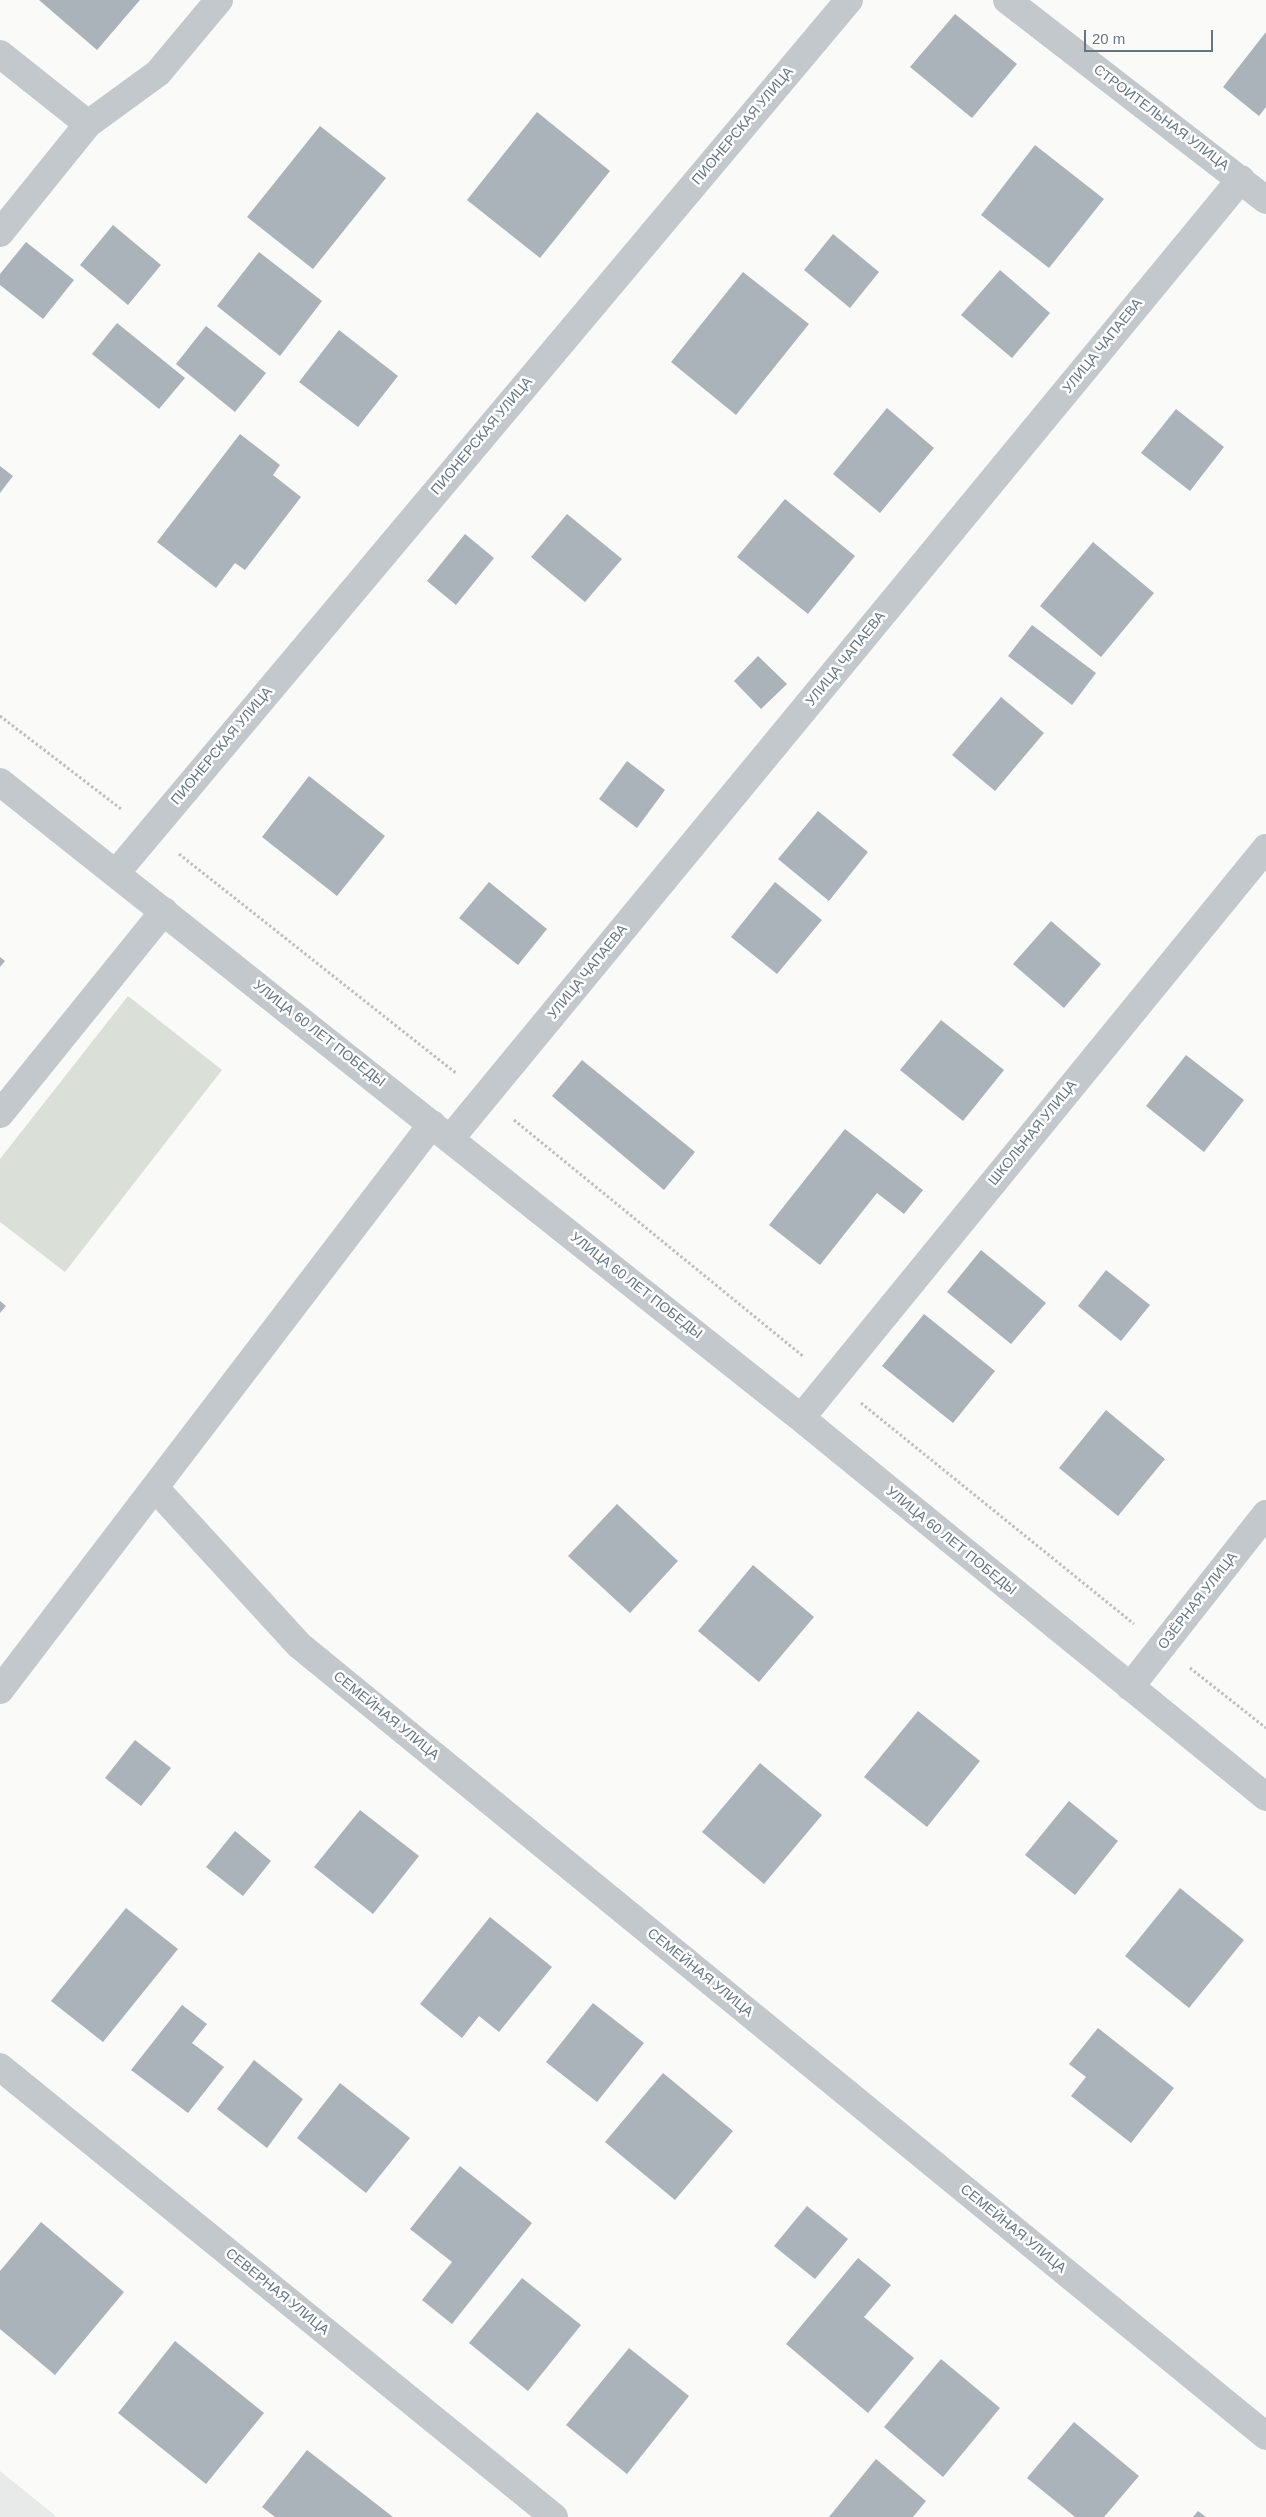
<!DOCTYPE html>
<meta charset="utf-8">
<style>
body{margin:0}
#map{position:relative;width:1266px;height:2517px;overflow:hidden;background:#fafaf8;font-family:Arial,sans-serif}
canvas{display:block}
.scale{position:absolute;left:1084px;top:30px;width:129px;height:22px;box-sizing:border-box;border:2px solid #657683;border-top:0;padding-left:6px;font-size:15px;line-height:18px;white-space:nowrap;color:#657683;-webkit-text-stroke:4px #fff;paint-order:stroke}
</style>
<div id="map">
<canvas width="1266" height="2517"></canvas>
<div class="scale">20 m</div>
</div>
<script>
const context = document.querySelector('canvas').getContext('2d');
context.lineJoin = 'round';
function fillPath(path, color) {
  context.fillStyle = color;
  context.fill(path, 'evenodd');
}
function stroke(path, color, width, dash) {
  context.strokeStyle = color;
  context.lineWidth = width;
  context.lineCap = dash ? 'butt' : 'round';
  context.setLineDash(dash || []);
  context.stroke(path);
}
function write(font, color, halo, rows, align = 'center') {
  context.font = font + ' Arial,sans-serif';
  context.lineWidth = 5;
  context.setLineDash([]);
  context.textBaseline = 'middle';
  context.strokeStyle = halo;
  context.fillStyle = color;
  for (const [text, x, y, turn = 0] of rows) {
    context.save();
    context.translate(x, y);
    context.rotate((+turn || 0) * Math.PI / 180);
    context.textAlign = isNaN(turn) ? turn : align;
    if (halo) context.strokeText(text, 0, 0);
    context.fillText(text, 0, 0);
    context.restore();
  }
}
fillPath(new Path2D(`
 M0,2471L57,2517H0Z`), '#e8e9e9');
fillPath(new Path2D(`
 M128,996L222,1070L65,1272L0,1222V1159Z`), '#dadfd7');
fillPath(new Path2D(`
 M39,0H140L97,50Z
 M955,14L1017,64L972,118L910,67Z
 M1266,32V107L1259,116L1223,87Z
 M537,112L610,171L540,258L467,200Z
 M320,126L386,178L313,269L247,217Z
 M1035,145L1104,199L1049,268L981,215Z
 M113,225L161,265L128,305L80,265Z
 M833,234L879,272L850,308L804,270Z
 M26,242L74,280L43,319L0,285V274Z
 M259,252L322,301L280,356L217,306Z
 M1000,270L1050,313L1012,358L961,315Z
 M743,272L809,324L736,415L671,362Z
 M117,323L185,378L159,409L92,354Z
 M206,326L266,373L235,412L176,364Z
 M339,330L398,376L358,427L299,382Z
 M887,408L934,448L880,513L833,474Z
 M1176,409L1224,447L1190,491L1141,453Z
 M240,434L280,465L273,475L301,497L245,570L235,563L216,588L157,542Z
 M0,466L13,476L0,493Z
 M785,499L855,556L808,614L737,557Z
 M567,514L622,559L585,602L531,557Z
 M465,534L494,558L456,605L427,581Z
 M1093,542L1154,593L1101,657L1040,606Z
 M1032,625L1096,673L1072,705L1008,656Z
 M758,656L787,684L761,709L734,681Z
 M1001,697L1044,733L995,791L952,755Z
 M627,761L665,790L637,828L599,799Z
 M309,776L385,836L337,896L262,837Z
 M818,811L868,852L829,901L778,859Z
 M489,882L547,929L518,965L459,918Z
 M775,882L822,920L777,974L731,937Z
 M1051,921L1101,964L1064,1008L1013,964Z
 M0,957L5,961L0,967Z
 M941,1020L1004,1070L963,1121L900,1070Z
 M1186,1055L1244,1100L1204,1152L1146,1106Z
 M582,1060L695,1152L664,1190L552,1096Z
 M845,1129L923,1190L904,1214L877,1193L820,1265L769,1225Z
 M981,1250L1046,1303L1011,1344L947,1292Z
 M1106,1270L1150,1305L1121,1341L1078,1306Z
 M0,1301L6,1306L0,1313Z
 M924,1314L995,1371L953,1423L882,1366Z
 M1106,1410L1165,1459L1118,1516L1059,1468Z
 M617,1504L678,1561L630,1613L568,1556Z
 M753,1565L814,1617L759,1682L698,1631Z
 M918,1711L980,1761L927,1827L864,1777Z
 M135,1740L171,1768L141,1806L105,1778Z
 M760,1763L822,1815L764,1884L702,1832Z
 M1069,1801L1118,1841L1075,1895L1025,1855Z
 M360,1810L419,1856L373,1914L314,1867Z
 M235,1831L271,1861L243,1896L206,1867Z
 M1180,1888L1244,1940L1189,2008L1125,1956Z
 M126,1908L178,1949L103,2042L51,2001Z
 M490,1917L552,1967L499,2032L479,2016L462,2038L420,2004Z
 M593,2003L644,2043L597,2102L546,2062Z
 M182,2005L207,2024L192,2043L224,2067L188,2113L131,2070Z
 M1098,2028L1174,2088L1131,2143L1071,2096L1086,2077L1069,2064Z
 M254,2060L303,2099L267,2148L217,2109Z
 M663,2073L733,2131L675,2200L605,2142Z
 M340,2083L410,2138L366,2193L297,2138Z
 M460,2166L532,2223L452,2324L422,2300L452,2262L410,2229Z
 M807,2206L848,2239L815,2279L774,2246Z
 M41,2222L124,2292L55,2375L0,2329V2271Z
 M858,2258L891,2285L864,2317L914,2358L868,2413L786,2344Z
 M522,2278L581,2325L528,2391L469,2343Z
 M175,2341L264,2413L206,2484L118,2413Z
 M629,2348L689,2396L627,2474L566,2425Z
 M941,2359L1000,2408L943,2477L884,2427Z
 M1074,2422L1139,2476L1104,2517H1075L1027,2478Z
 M307,2450L393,2517H275L262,2507Z
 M876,2459L926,2501L913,2517H829Z
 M1198,2511L1206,2517H1193Z`), '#aab3b9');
stroke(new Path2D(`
 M0,716L121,809
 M179,854L457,1074
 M514,1120L804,1357
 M861,1403L1134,1624
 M1190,1668L1266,1728`), '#bbbfc2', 3, [2.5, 2.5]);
stroke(new Path2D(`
 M1007,0L1266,200
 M0,54L88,124
 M0,233L88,124L158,73L219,0
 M0,782L801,1418L1266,1797
 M116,873L849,0
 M0,1114L164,911
 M450,1139L1241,179
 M801,1418L1266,848
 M155,1488L299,1645L1266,2436
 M1130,1687L1266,1514
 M0,1690L432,1124
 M0,2067L554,2517`), '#c3c8cc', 28);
write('14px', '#657683', '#fff', [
 ["СТРОИТЕЛЬНАЯ УЛИЦА",1161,118,37],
 ["ПИОНЕРСКАЯ УЛИЦА",743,126,-50],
 ["УЛИЦА ЧАПАЕВА",1103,346,-51],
 ["ПИОНЕРСКАЯ УЛИЦА",482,436,-50],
 ["УЛИЦА ЧАПАЕВА",846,659,-51],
 ["ПИОНЕРСКАЯ УЛИЦА",222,746,-50],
 ["УЛИЦА ЧАПАЕВА",588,972,-51],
 ["УЛИЦА 60 ЛЕТ ПОБЕДЫ",319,1034,38],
 ["ШКОЛЬНАЯ УЛИЦА",1033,1133,-51],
 ["УЛИЦА 60 ЛЕТ ПОБЕДЫ",636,1286,38],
 ["УЛИЦА 60 ЛЕТ ПОБЕДЫ",951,1541,39],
 ["ОЗЁРНАЯ УЛИЦА",1198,1601,-52],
 ["СЕМЕЙНАЯ УЛИЦА",386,1716,39],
 ["СЕМЕЙНАЯ УЛИЦА",700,1973,39],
 ["СЕМЕЙНАЯ УЛИЦА",1013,2229,39],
 ["СЕВЕРНАЯ УЛИЦА",277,2292,39]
]);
</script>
